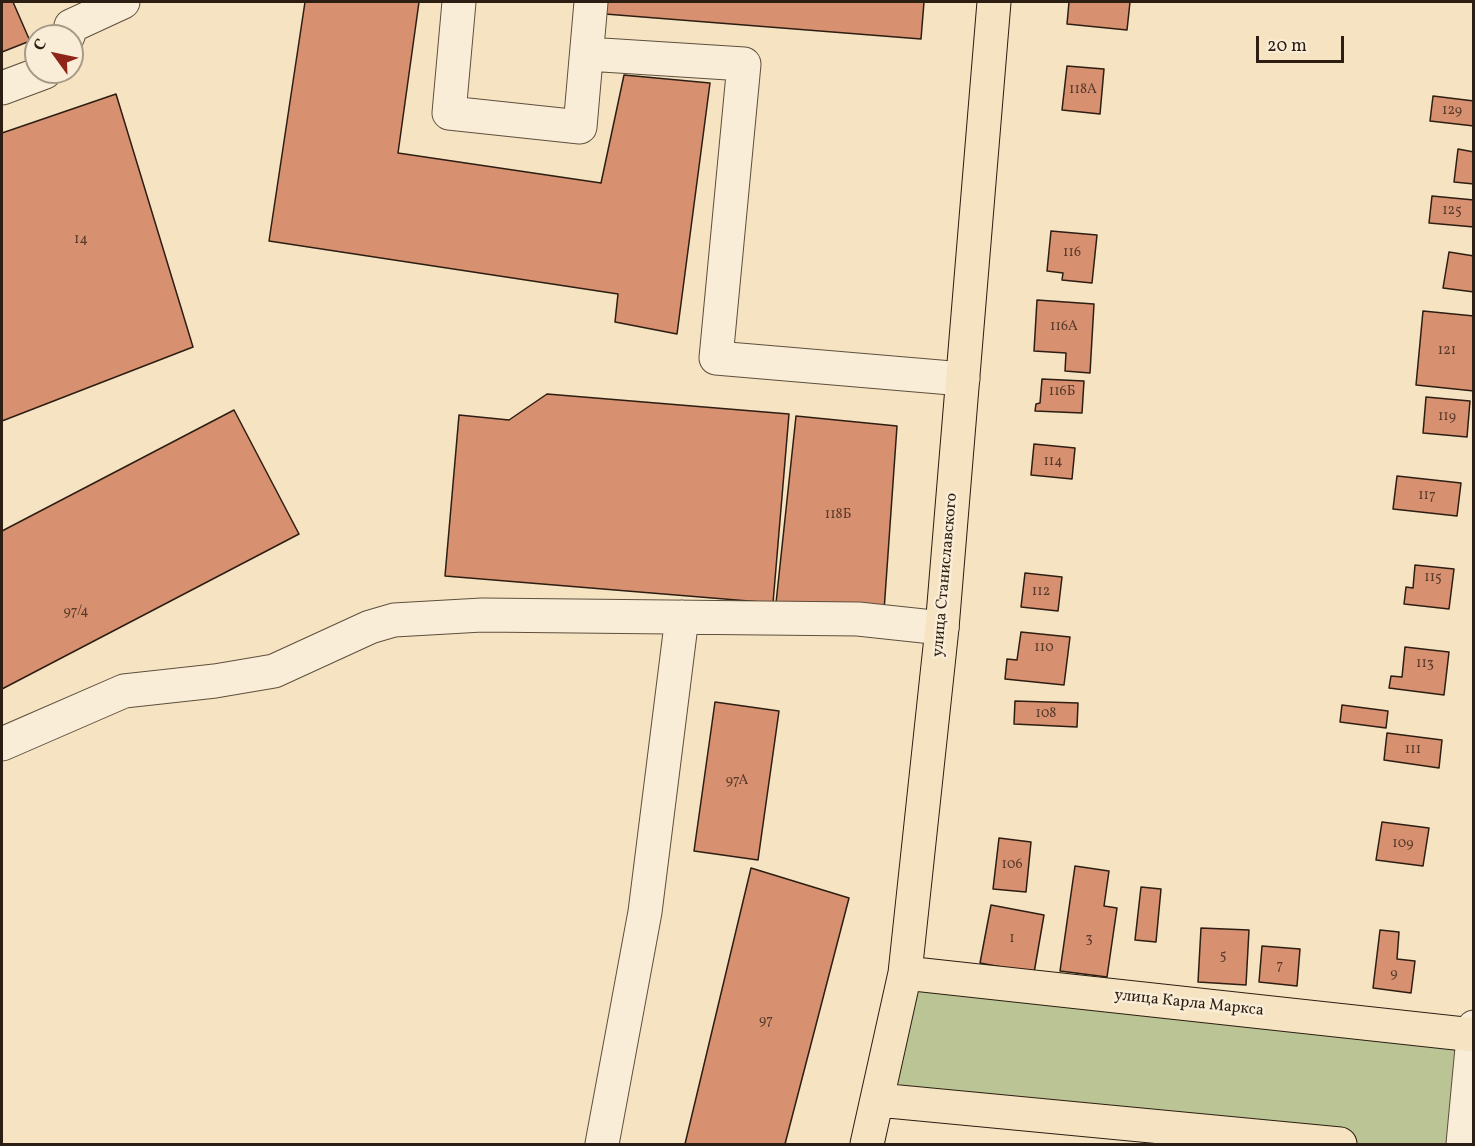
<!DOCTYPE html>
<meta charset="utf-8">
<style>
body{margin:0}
#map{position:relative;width:1475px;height:1146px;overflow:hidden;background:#f6e3c1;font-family:Vollkorn,serif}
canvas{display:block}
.frame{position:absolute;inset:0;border:3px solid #2c1e12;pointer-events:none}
.north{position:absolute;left:24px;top:24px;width:60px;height:60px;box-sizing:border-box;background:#f9edd7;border:2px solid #a79a88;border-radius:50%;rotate:303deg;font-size:16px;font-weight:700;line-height:24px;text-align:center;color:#2c1e12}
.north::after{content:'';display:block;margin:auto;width:21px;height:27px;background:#8f2418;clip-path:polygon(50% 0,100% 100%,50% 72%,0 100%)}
.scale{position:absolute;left:1256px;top:36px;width:88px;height:27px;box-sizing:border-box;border:3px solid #2c1e12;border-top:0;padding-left:8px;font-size:18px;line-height:21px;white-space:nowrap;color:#2c1e12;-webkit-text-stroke:4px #f9edd7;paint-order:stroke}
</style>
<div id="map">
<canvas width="1475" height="1146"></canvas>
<div class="frame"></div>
<div class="north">С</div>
<div class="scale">20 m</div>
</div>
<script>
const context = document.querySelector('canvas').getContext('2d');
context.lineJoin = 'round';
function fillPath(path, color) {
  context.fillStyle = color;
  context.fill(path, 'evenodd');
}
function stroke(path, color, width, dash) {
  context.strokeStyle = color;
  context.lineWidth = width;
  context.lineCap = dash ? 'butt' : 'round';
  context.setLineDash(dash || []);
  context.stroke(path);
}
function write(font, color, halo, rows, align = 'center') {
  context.font = font + ' Vollkorn,serif';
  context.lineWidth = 5;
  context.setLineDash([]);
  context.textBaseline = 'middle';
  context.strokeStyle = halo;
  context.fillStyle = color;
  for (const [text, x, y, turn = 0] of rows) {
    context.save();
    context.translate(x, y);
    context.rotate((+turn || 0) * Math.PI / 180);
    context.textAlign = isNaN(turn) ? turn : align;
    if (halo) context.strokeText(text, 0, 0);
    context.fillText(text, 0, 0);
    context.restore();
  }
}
fillPath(new Path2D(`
 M905,973L1473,1031V1144H1340L878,1100Z`), '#bac495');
const building = new Path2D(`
 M2,2H13L30,41L2,52Z
 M305,2H419L398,153L601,183L624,75L710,83L677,334L615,322L618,294L269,241Z
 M606,2H924L921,39L605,14Z
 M1069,2H1130L1127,30L1067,24Z
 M1067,66L1104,69L1100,114L1062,110Z
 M116,94L193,347L2,421V133Z
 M1433,96L1474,101V126L1430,121Z
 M1458,149L1474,152V184L1454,182Z
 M1432,196L1474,200V227L1429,223Z
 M1051,231L1097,235L1092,283L1062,280L1063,273L1047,271Z
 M1449,252L1474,256V292L1443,288Z
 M1037,300L1094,304L1090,373L1065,371L1066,353L1034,351Z
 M1423,311L1474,316V391L1416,385Z
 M1042,379L1084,381L1082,413L1035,411L1036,404L1040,403Z
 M547,394L789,414L773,603L445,576L459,415L509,420Z
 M1426,397L1470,401L1467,437L1423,433Z
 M234,410L299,534L2,689V531Z
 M796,416L897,426L884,611L776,603Z
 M1034,444L1075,448L1072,479L1031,475Z
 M1397,476L1461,483L1457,516L1393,509Z
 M1415,565L1454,569L1449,609L1404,604L1406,587L1413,588Z
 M1025,573L1062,577L1058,611L1021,607Z
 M1021,632L1070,637L1064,685L1005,679L1007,659L1017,660Z
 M1405,647L1449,652L1444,695L1389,688L1391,676L1402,677Z
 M1015,701L1078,703L1077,727L1014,724Z
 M715,702L779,711L758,860L694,851Z
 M1342,705L1388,711L1386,728L1340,722Z
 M1387,733L1442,740L1439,768L1384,760Z
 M1382,822L1429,828L1423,866L1376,860Z
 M999,838L1031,842L1026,892L993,889Z
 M1075,866L1109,871L1104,906L1117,908L1107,977L1060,971Z
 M751,868L849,898L785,1144H685Z
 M1141,887L1161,889L1156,942L1135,940Z
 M991,905L1044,915L1034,973L980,963Z
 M1201,928L1249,930L1246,985L1198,982Z
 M1380,930L1399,932L1397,959L1415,961L1411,993L1373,988Z
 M1262,946L1300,949L1297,986L1259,982Z`);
fillPath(building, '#d79070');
stroke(building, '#2c1e12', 1.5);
const minor = new Path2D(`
 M459,2L449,113L580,127L591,2
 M68,36L71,26L123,2
 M587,54L744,64L716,358L963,379
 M2,88L45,72
 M2,744L124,691L215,681L274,671L370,627L394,620L482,615L858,619L942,628
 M602,1144L645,912L682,617
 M1463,1144L1474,1027`);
const major = new Path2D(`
 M905,973L1474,1035
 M878,1100L1340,1144
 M867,1144L905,973L942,628L994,2`);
stroke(minor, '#5e4f3e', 35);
stroke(major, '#2c1e12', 35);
stroke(minor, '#f9edd7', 33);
stroke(major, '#f6e3c1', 33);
write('14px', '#573a2a', null, [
 ["118А",1083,90],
 ["129",1452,111],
 ["125",1452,211],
 ["14",81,240],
 ["116",1072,253],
 ["116А",1064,327],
 ["121",1447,351],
 ["116Б",1062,392],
 ["119",1447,417],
 ["114",1053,462],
 ["117",1427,496],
 ["118Б",838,515],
 ["115",1433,578],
 ["112",1041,592],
 ["97/4",76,612],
 ["110",1044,648],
 ["113",1425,664],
 ["108",1046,714],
 ["111",1413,750],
 ["97А",737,781],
 ["109",1403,844],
 ["106",1012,865],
 ["1",1012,939],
 ["3",1089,939],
 ["5",1223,956],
 ["7",1280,966],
 ["9",1394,974],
 ["97",766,1021]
]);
write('16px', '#2c1e12', '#f9edd7', [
 ["улица Станиславского",946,575,-85],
 ["улица Карла Маркса",1189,1004,6]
]);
</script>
